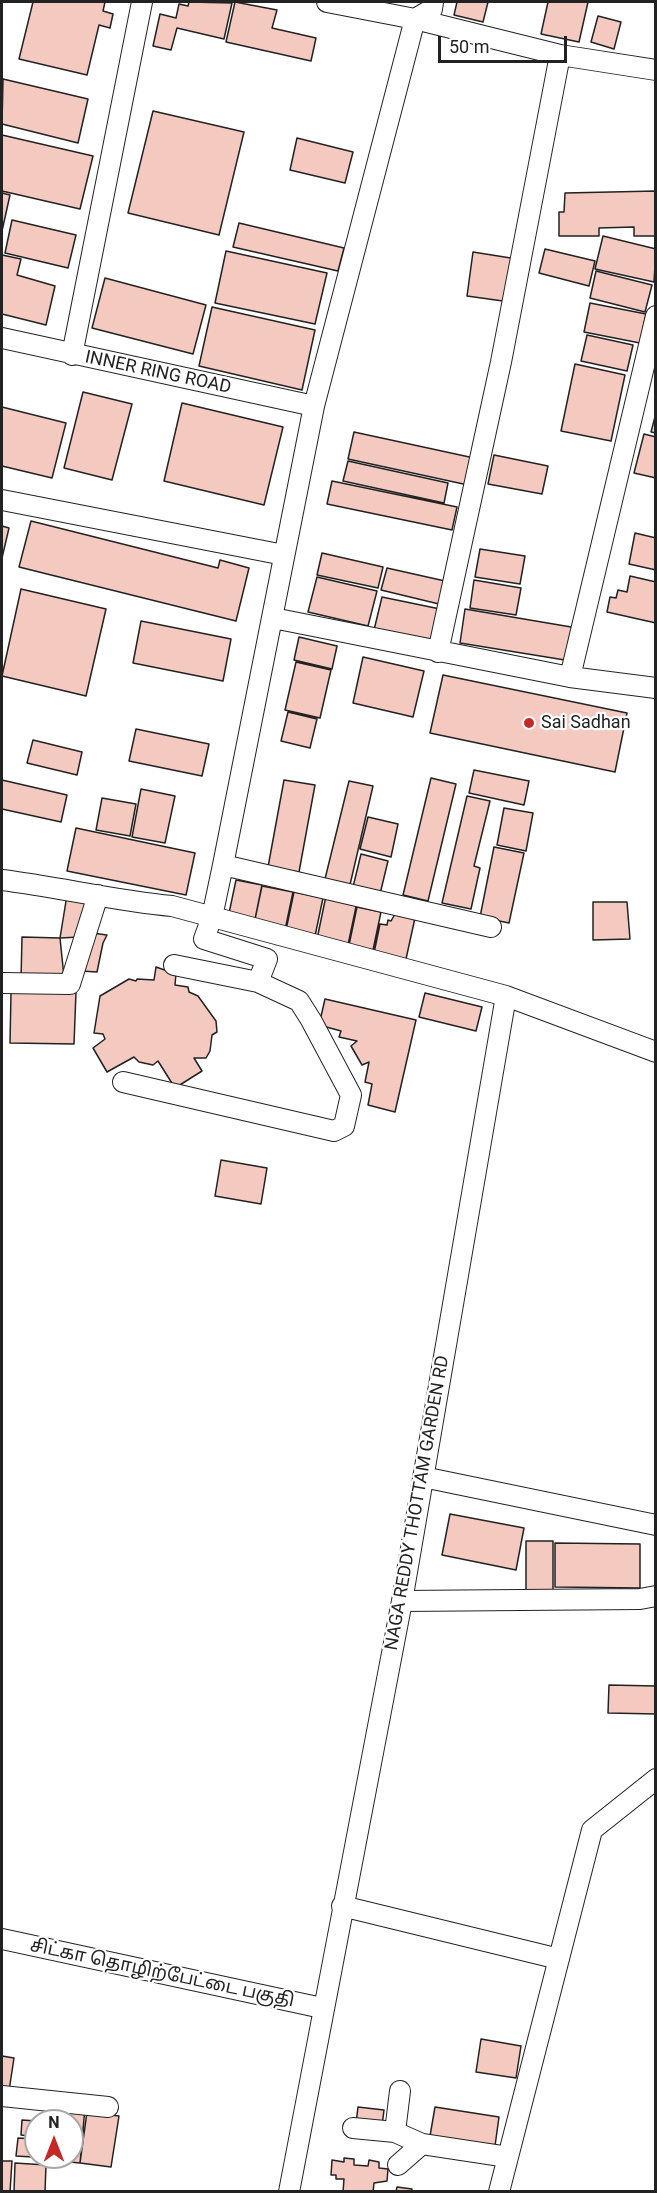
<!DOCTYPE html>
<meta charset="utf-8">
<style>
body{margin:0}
#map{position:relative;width:657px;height:2193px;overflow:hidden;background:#fff;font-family:Roboto,sans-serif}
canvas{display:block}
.frame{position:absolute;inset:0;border:3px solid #222;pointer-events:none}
.north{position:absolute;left:24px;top:2109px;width:60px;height:60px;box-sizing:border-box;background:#fff;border:2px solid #a7a7a7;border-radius:50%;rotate:0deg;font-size:16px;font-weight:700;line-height:24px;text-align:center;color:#222}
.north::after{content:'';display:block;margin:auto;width:21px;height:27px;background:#c62828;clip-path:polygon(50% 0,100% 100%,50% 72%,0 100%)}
.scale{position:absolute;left:438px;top:36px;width:129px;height:27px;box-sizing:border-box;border:3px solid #222;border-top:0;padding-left:8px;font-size:18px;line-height:21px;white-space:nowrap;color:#222;-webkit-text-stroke:4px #fff;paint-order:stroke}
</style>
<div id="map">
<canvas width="657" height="2193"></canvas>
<div class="frame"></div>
<div class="north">N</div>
<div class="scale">50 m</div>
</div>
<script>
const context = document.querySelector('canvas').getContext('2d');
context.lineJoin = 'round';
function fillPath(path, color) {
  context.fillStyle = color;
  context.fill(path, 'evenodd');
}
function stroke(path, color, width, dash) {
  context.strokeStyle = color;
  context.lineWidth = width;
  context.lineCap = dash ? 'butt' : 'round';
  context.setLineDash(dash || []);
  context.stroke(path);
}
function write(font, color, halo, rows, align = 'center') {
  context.font = font + ' Roboto,"Noto Sans Tamil",sans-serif';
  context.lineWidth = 4.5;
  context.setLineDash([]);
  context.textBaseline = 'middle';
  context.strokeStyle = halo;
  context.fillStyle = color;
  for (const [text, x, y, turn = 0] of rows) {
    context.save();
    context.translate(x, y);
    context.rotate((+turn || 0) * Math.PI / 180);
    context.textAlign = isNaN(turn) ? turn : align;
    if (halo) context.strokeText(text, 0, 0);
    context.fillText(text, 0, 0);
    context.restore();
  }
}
const building = new Path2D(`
 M33,2H105L103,11L113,14L110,28L99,25L87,75L19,59Z
 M189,2L232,3L224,39L177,28L171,50L153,46L160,14L176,18L179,4L188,6Z
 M235,2L277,10L272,28L316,38L311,61L226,42Z
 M457,2H488L483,22L454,15Z
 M548,2H588L579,42L541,34Z
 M598,16L621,22L614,49L591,42Z
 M3,79L88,99L78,143L2,124Z
 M153,111L244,132L219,235L128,213Z
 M2,135L93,156L80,209L2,191Z
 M297,138L353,152L345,183L290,170Z
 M656,191V236H634V227L599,228V236H559V212H564L565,193Z
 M2,193L10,195L2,231Z
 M12,220L76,235L68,268L5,253Z
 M239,223L344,248L338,271L233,247Z
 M603,236L656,249L654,282L595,269Z
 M545,249L595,261L589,286L539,273Z
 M226,251L327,273L315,324L215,303Z
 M473,252L517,259L510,302L467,296Z
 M2,255L21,259L17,275L55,286L46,325L2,314Z
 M596,271L652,285L645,312L590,298Z
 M105,278L206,305L193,354L92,328Z
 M590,303L646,314L640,343L584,332Z
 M212,307L315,330L302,390L199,366Z
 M587,335L633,345L627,371L581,361Z
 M575,364L625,375L611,441L561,431Z
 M83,392L132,404L112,480L64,468Z
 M182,403L283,427L264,505L164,481Z
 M2,407L66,423L52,478L2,466Z
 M656,413V433L651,432Z
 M354,432L474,458L468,485L348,459Z
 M644,434L656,437V478L634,473Z
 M494,455L548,466L542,494L488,484Z
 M348,461L448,483L444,503L343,481Z
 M332,481L457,507L452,530L327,504Z
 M31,521L218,568L220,560L249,568L236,621L19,567Z
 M2,526L9,528L2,558Z
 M635,533L656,538V570L629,564Z
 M480,549L525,556L520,584L475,577Z
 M322,553L383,567L378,588L317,575Z
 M387,568L445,581L439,604L381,590Z
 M630,576L656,582V623L607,612L610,597L616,598L618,590L627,592Z
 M317,577L377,591L368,626L308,612Z
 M474,580L521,588L516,615L470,608Z
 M21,589L106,609L86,696L2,676Z
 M382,597L440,609L438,652L374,630Z
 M465,609L577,628L571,661L460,643Z
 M141,621L231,639L223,681L133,663Z
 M299,637L337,646L332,669L294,660Z
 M363,657L424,671L413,717L353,703Z
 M296,662L331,670L320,718L285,710Z
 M443,675L627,713L615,772L430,733Z
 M288,712L317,719L310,748L281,741Z
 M136,729L209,744L202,776L129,761Z
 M33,740L82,752L77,775L27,763Z
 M474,770L529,781L524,805L469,793Z
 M431,778L456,784L428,901L403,895Z
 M2,780L67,795L61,822L2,809Z
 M284,780L315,785L299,872L268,867Z
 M349,781L373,786L349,889L324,883Z
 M141,789L175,796L165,843L132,837Z
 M467,796L490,801L474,866L480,868L471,909L442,903Z
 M102,798L136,804L130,836L96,830Z
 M504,808L533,813L526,851L497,845Z
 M368,817L398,824L391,857L360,849Z
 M76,828L195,853L186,895L67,871Z
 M494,847L524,853L509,923L480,917Z
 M361,854L388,861L380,894L353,887Z
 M236,880L262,885L254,924L228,918Z
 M262,886L293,892L285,930L254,924Z
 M294,892L323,898L315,936L286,930Z
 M67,895L87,899L80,937L60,938Z
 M326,896L357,902L348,945L317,939Z
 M593,902H627L630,939L593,940Z
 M357,907L381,912L373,950L349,945Z
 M395,914L415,918L406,959L374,953L380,924L387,925L388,920L391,921Z
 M92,933L107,935L103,943L97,972L81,971Z
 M22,937L60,938L64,977L21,979Z
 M156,967L176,974L175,985L188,987L189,992L198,996L216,1021L217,1032L212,1035L210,1051L206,1058H194L202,1071L175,1088L158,1061L153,1065L139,1062L134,1057L107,1072L93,1048L105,1039L103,1034L94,1033L100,996L129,979L136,981L137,979L154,980Z
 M47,990L76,992L74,1044L10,1043L11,993Z
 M425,993L482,1007L476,1031L419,1017Z
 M325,999L416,1020L395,1112L368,1105L372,1084L365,1082L369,1062L362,1065L351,1046L357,1041L339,1037L341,1031L319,1025Z
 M221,1160L267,1168L261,1204L215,1196Z
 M450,1514L524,1528L516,1570L442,1555Z
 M526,1541H553V1597H526Z
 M555,1543L640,1544V1588L555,1587Z
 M609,1685L656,1686V1714L608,1713Z
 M481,2039L521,2046L516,2078L476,2072Z
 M2,2056L14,2058L9,2091L2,2090Z
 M55,2105L85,2108L80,2163L49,2160L50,2157H72V2121H53Z
 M358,2107L384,2110L382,2126L356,2123Z
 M435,2107L499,2117L495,2146L430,2136Z
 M87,2112L119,2116L111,2167L80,2163Z
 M22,2120L37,2121L36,2137L21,2135Z
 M18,2138L36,2139V2157L49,2158L16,2156Z
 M344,2158L354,2159V2165L368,2166L369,2160L379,2162V2168L388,2169L387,2181L374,2183L373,2192H343L344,2179H336V2175H331L332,2160L344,2162Z
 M2,2161H12L10,2192H2Z
 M15,2163L46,2165L45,2192H14Z
 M397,2187L412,2189L411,2192H396Z`);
fillPath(building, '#f3c9c0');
stroke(building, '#222', 1.5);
const minor = new Path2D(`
 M415,19L560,55
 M415,19L432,9L433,2
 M2,338L314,406
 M72,355L142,2
 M2,500L284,555
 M273,618L570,677L656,688
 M438,652L501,362L560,55L656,70
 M570,677L656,316
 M223,865L491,927
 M2,880C59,887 115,901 172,906L506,996L656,1052
 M174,965L258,982
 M2,983L70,984L98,895
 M123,1082L334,1131L344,1126L351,1095L311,1020L299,1001L258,982L267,959L204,939L212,917L223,865L314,406L415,19L327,2
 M423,1477L656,1525
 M402,1601L640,1599L656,1596
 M342,1906L559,1959
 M2,1939L322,2008
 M2,2096L108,2107
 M353,2128L395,2132L400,2091
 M395,2132L422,2144L508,2157
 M398,2165L422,2144
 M289,2192L402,1601L506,996
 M499,2192L592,1830L656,1779`);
stroke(minor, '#222', 22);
stroke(minor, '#fff', 20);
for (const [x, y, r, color] of [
 [529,723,6,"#c62828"]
]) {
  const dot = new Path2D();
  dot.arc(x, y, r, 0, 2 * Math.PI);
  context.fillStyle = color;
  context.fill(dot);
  stroke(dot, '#fff', 2);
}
write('18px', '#222', '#fff', [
 ["INNER RING ROAD",158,373,12],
 ["NAGA REDDY THOTTAM GARDEN RD",418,1503,-80],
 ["சிட்கா தொழிற்பேட்டை பகுதி",162,1974,12]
]);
write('18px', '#222', '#fff', [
 ["Sai Sadhan",541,723]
], 'left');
</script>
